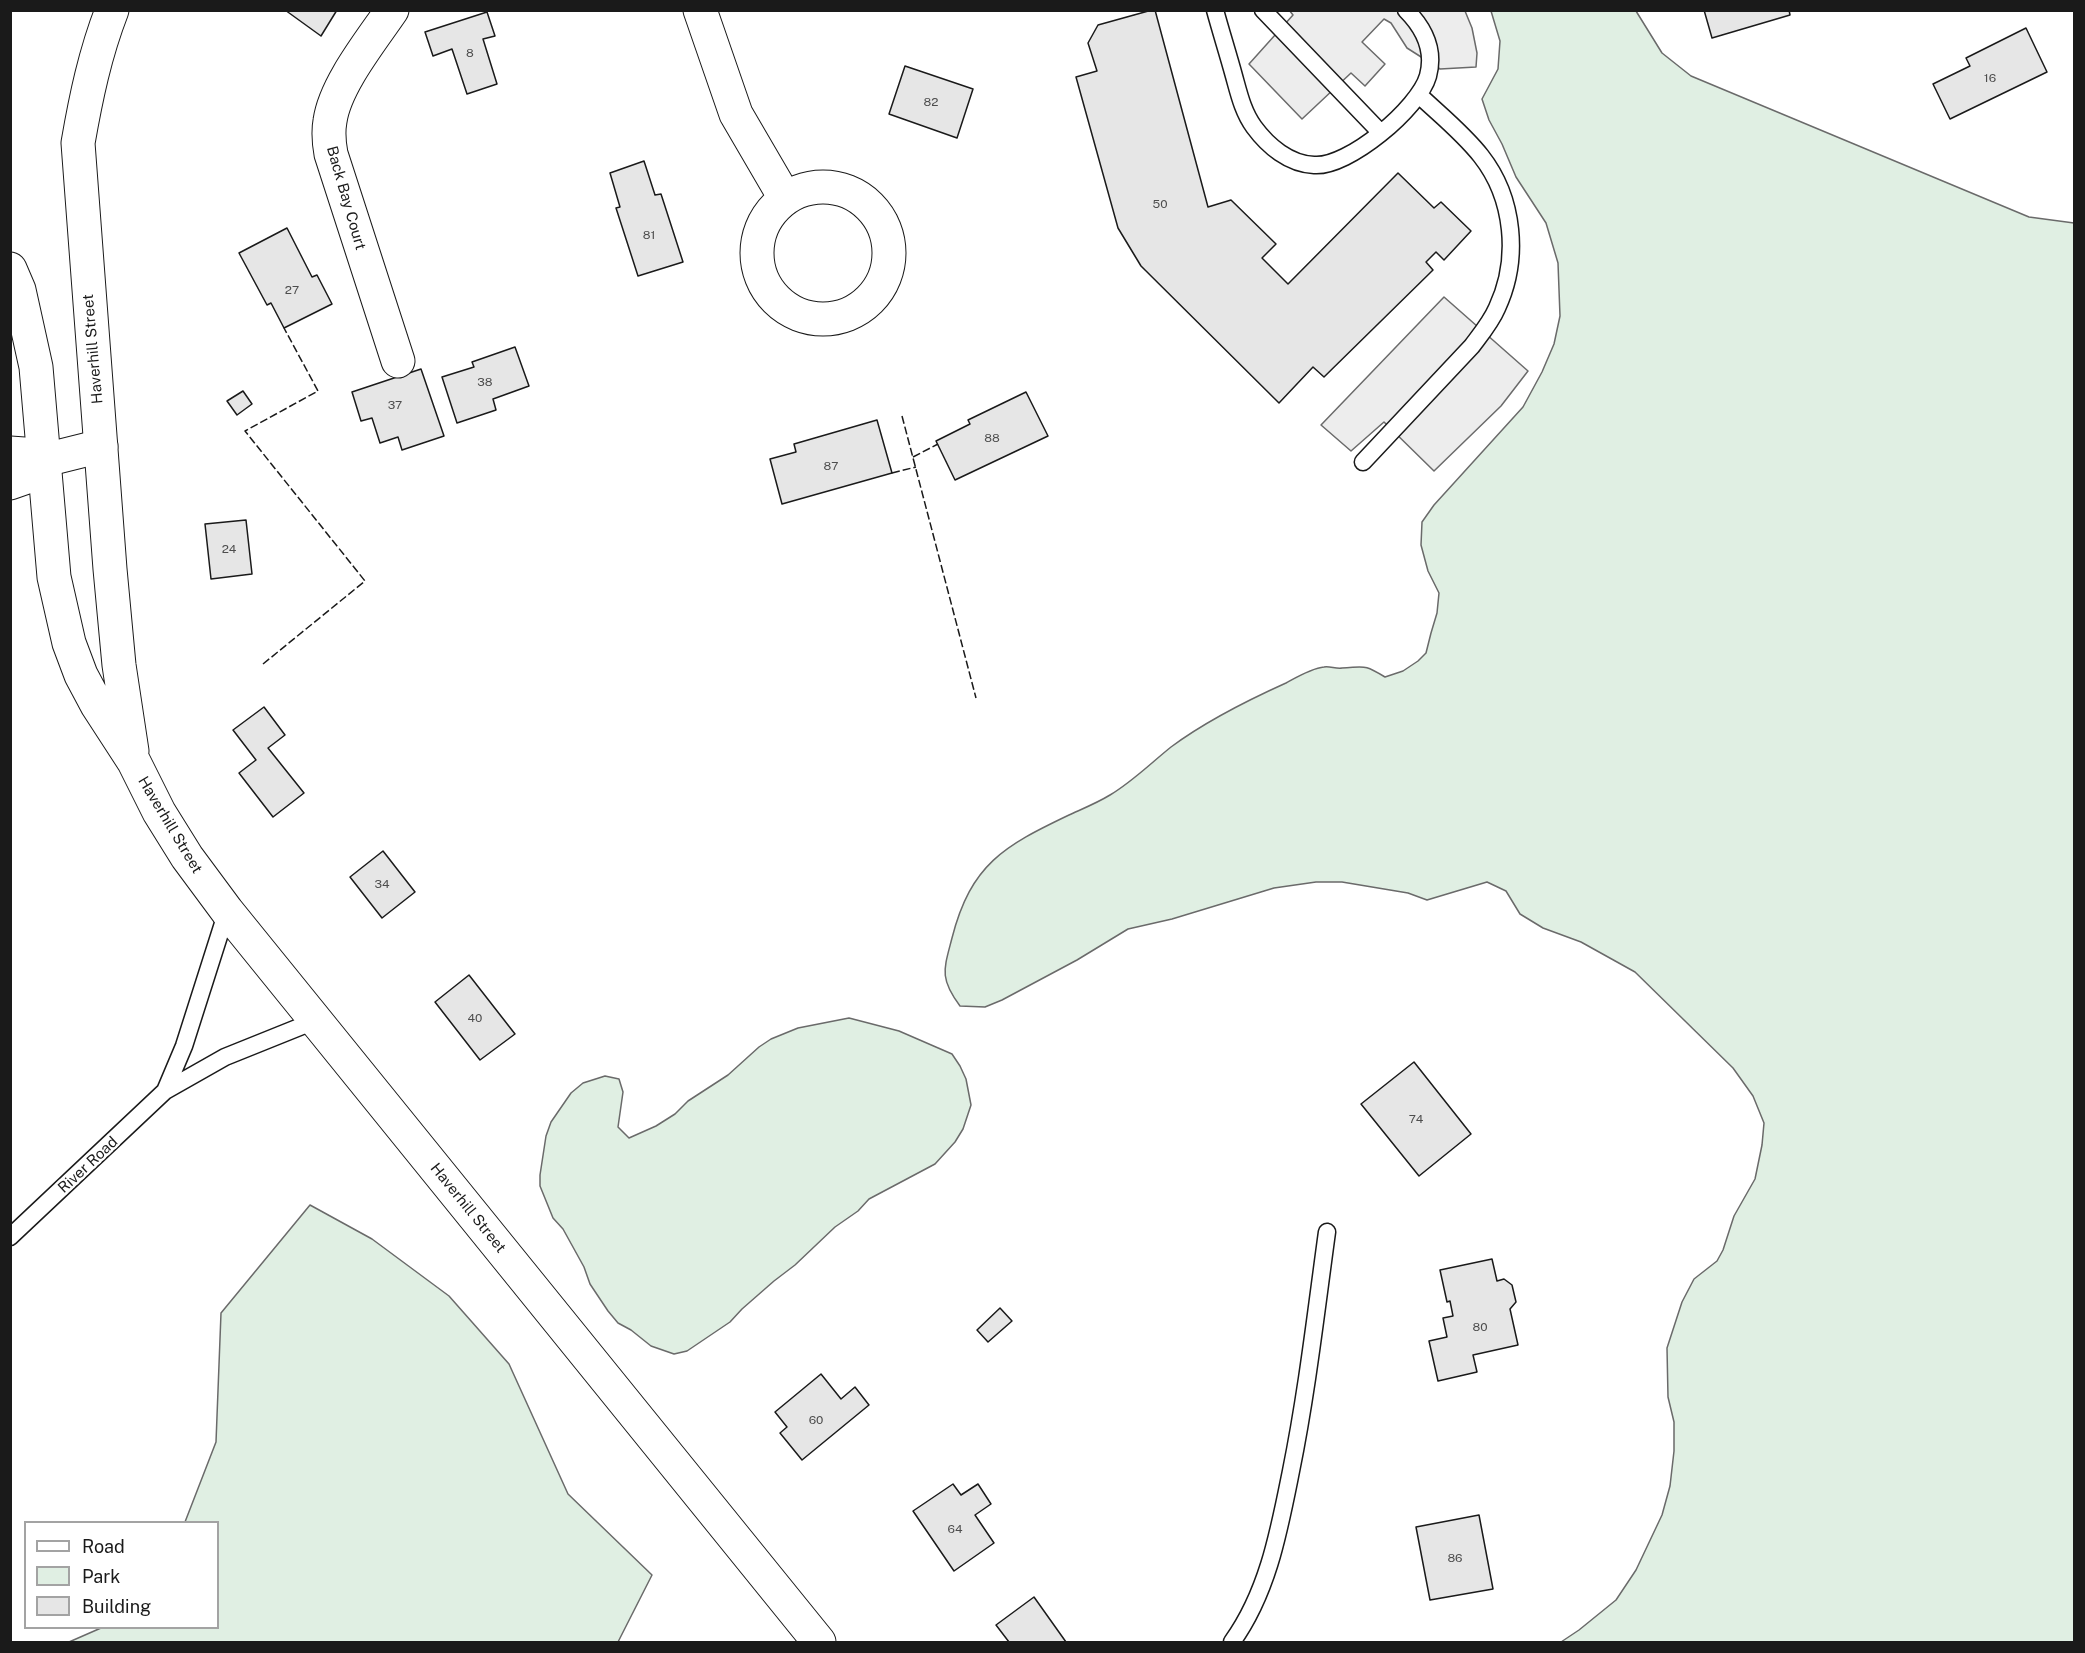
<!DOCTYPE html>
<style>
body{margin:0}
#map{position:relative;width:2085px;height:1653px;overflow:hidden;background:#fff;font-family:"Public Sans",sans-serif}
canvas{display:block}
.frame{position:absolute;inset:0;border:12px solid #1a1a1a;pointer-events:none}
.legend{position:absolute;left:24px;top:1521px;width:195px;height:108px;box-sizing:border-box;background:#fff;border:2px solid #a3a3a3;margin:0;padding:8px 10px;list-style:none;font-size:18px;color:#1a1a1a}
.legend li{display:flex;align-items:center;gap:12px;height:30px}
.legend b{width:30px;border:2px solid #a3a3a3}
</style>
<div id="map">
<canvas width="2085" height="1653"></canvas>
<div class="frame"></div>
<ul class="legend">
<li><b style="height:8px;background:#fff"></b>Road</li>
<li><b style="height:16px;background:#e0efe3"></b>Park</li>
<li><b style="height:16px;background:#e6e6e6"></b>Building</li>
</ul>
</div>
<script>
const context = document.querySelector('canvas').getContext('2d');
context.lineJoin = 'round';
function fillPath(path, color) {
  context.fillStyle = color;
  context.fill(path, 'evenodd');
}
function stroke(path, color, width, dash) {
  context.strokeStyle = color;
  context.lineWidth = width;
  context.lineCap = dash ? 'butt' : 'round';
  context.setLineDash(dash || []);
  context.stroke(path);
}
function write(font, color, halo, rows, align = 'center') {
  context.font = font + ' "Public Sans",sans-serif';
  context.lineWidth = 4.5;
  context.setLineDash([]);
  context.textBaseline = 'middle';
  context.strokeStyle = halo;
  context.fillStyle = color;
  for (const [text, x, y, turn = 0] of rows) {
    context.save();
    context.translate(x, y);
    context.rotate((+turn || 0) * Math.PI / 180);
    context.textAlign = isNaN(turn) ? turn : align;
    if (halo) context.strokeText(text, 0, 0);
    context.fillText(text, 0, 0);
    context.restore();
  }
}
const green = new Path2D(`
 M1491,11H1636L1662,53L1691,76L2029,217L2074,223V1642H1561L1579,1630L1616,1600L1636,1570L1662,1515L1670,1486L1674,1451V1422L1668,1397L1667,1348L1682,1302L1694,1279L1717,1261L1723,1250L1734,1216L1755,1179L1762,1145L1764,1123L1753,1096L1733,1068L1635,972L1581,942L1543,928L1520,914L1506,891L1487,882L1427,900L1408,893L1342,882H1316L1274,888L1172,919L1128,929L1077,960L1002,1000L985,1007L960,1006C939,978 944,969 952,938C971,864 1004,846 1069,815C1082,809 1097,803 1110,795C1132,782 1151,763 1171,747C1206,721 1246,701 1286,683C1297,677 1312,668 1324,667C1330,666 1336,669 1342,668C1366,667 1363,664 1385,677L1403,671L1418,661L1426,653L1431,633L1437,613L1439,593L1428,571L1421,545L1422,522L1434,505L1523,407L1542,372L1554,344L1560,316L1558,263L1546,223L1516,177L1502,144L1489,120L1482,99L1498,69L1500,41Z
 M849,1018L899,1031L952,1054L960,1066L966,1079L971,1105L963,1129L955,1142L935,1164L869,1199L858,1211L835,1227L795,1265L774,1281L742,1309L730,1322L687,1351L674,1354L651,1346L631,1330L618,1323L608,1311L590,1284L584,1267L563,1229L553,1218L540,1186V1175L546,1136L551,1122L571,1093L583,1083L605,1076L619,1079L623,1092L618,1127L629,1138L656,1126L675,1114L688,1101L728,1075L759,1047L771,1039L798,1028Z
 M310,1205L372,1239L449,1296L509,1364L568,1494L652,1575L618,1642H69L101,1628H218V1522H185L216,1442L221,1313Z`);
fillPath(green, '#e0efe3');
stroke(green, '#6a6a6a', 1.5);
const parking = new Path2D(`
 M1289,10L1465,11L1472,28L1477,53L1476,67L1440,69L1407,48L1391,23L1384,19L1362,42L1385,64L1365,86L1351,73L1302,119L1249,64L1293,15Z
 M1444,297L1528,371L1501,406L1434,471L1384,422L1351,451L1321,425Z`);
fillPath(parking, '#ededed');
stroke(parking, '#6a6a6a', 1.5);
const building = new Path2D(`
 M285,10H337L321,36Z
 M1152,10H1155L1208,207L1231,200L1276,244L1262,258L1288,284L1398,173L1434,208L1441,202L1471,231L1444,260L1436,252L1426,262L1433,270L1324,377L1313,367L1279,403L1141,266L1118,228L1076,77L1097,71L1088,43L1098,25Z
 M1704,10H1789L1790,15L1712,38Z
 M487,12L495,36L483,39L497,84L467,94L452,49L433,56L425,32Z
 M2026,28L2047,72L1950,119L1933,84L1970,66L1966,58Z
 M905,66L973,89L957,138L889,114Z
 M644,161L655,195L661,194L683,262L638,276L616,208L620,207L610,173Z
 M287,228L312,277L317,275L332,304L284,328L271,303L267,305L239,253Z
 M515,347L529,386L493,399L496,410L457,423L442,377L474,367L472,362Z
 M421,369L444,436L402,450L398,437L380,443L372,418L361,421L352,392Z
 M243,391L252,404L237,415L227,401Z
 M1026,392L1048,436L955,480L936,441L970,424L968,420Z
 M877,420L892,473L782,504L770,459L796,452L794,444Z
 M246,520L252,574L211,579L205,524Z
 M264,707L285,735L268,748L304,793L273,817L239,773L256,760L233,730Z
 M383,851L415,892L382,918L350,877Z
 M469,975L515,1034L480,1060L435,1002Z
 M1414,1062L1471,1134L1419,1176L1361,1104Z
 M1492,1259L1497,1281L1504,1279L1512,1285L1516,1302L1510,1309L1518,1345L1473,1355L1477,1372L1438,1381L1429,1341L1447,1337L1443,1318L1453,1316L1450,1301L1447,1302L1440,1270Z
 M1000,1308L1012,1321L988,1342L977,1330Z
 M821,1374L841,1399L855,1387L869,1405L802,1460L780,1433L787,1427L775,1412Z
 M953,1484L961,1495L978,1484L991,1504L975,1515L994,1543L954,1571L913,1511Z
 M1479,1515L1493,1589L1430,1600L1416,1527Z
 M1034,1597L1066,1642H1009L996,1625Z`);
fillPath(building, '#e6e6e6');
stroke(building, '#1a1a1a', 1.5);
const lane = new Path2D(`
 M1215,10C1221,32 1228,54 1234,76C1239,94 1243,112 1254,127C1268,146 1289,164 1314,165C1348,168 1419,108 1428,76C1435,50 1424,28 1406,10
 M1263,10L1381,133
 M1363,462L1472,346C1481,334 1491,322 1497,308C1520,259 1514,198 1481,156C1463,133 1439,114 1419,95
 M165,1091L184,1046L227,911
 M10,1237L165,1091L225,1057L317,1020
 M1232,1642C1268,1592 1279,1531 1291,1471C1307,1392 1316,1312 1327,1232`);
const street = new Path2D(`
 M392,10C371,41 335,85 330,121C328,132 329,143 331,154L398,361
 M700,10L736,114L785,198
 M757 253a66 66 0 1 1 132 0a66 66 0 1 1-132 0Z
 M10,453L24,454L45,460L101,446
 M10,483L30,476L45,460`);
const secondary = new Path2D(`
 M112,10C95,54 86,97 78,143L110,569L119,665L132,751
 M10,269L19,290L36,367L54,577L69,643L81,675L97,705L134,762L159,812L187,857L227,911L819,1642`);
stroke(lane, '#1a1a1a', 19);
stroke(street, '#1a1a1a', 35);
stroke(secondary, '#1a1a1a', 35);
stroke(lane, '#fff', 16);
stroke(street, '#fff', 33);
stroke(secondary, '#fff', 33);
stroke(new Path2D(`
 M902,416L976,698
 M913,457L938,444
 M892,473L916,467
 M263,664L365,581L245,431L318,391L284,328`), '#1a1a1a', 1.5, [8, 3]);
write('12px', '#4d4d4d', null, [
 ["8",470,53],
 ["16",1990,78],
 ["82",931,102],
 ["50",1160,204],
 ["81",649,235],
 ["27",292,290],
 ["38",485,382],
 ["37",395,405],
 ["88",992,438],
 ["87",831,466],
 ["24",229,549],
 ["34",382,884],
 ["40",475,1018],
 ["74",1416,1119],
 ["80",1480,1327],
 ["60",816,1420],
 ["64",955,1529],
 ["86",1455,1558]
]);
write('15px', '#1a1a1a', '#fff', [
 ["Back Bay Court",346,198,74],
 ["Haverhill Street",93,349,-95],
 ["Haverhill Street",170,825,59],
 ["River Road",88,1165,-43],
 ["Haverhill Street",468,1208,51]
]);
</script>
